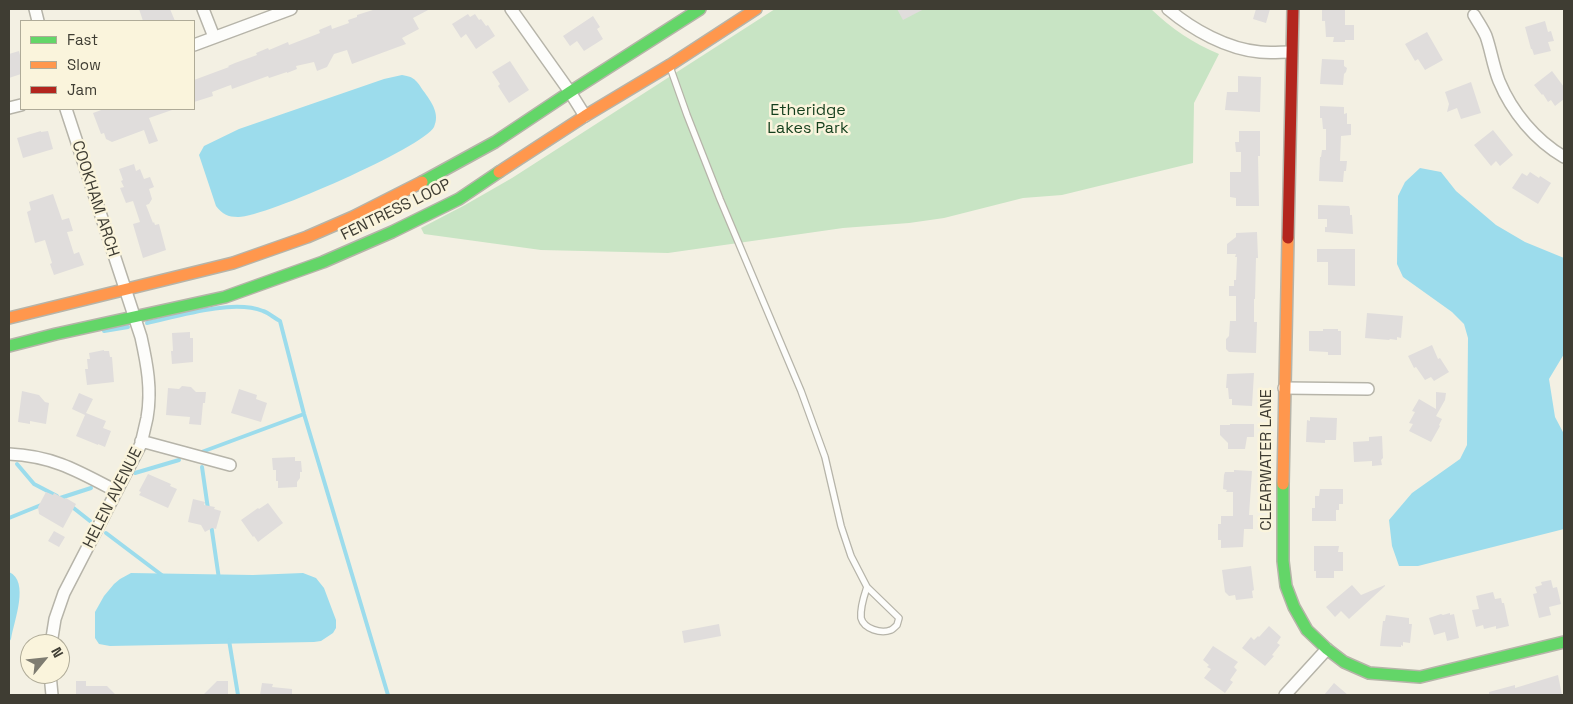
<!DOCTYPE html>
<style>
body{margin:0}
#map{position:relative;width:1573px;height:704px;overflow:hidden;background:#f3f0e3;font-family:"Space Grotesk",sans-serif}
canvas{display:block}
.frame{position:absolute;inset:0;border:10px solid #3f3d33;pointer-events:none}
.legend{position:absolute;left:20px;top:20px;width:175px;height:90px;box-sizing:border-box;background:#faf4dc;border:1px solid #afab98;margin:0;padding:6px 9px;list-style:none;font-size:15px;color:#3f3d33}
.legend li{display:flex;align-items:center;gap:10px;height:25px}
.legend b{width:25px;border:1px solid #afab98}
.north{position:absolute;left:20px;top:634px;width:50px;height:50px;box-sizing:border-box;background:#faf4dc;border:1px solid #afab98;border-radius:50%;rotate:62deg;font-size:14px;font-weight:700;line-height:20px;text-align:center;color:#3f3d33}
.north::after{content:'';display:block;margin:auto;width:18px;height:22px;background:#7e7c71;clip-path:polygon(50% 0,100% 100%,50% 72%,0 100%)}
</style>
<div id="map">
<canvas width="1573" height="704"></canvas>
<div class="frame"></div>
<ul class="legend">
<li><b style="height:6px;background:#63d668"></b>Fast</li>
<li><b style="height:6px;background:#ff974d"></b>Slow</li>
<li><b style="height:6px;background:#b3261e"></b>Jam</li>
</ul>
<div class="north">N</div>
</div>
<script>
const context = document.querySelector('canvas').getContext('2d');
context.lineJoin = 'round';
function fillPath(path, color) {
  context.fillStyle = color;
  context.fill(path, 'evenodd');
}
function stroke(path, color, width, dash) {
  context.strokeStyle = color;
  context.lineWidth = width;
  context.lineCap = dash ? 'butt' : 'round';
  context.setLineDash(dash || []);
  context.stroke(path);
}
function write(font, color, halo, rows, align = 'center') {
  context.font = font + ' "Space Grotesk",sans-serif';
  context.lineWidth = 5;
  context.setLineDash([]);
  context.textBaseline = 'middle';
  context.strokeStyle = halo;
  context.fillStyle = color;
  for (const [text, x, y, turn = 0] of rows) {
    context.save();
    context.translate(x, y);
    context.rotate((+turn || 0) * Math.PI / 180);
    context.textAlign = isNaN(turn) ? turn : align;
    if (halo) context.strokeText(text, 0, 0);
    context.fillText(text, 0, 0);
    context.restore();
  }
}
fillPath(new Path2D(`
 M775,9H1151C1172,29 1193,43 1219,54L1194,103L1193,163L1062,195L1023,198L944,218L909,223L843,228L668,253L541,250L424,234L421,228L465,205L512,178Z`), '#c8e4c4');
fillPath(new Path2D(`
 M402,75C416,77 417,82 425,93C432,103 440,114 434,127C424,147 263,218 238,217C228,217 222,214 216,206L199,155L204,146L239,129L384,79Z
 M1420,168L1441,172L1456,191L1496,225L1525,242L1564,258V354L1549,379L1555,417L1564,434V529L1418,566H1399L1392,546L1389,520L1412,493L1460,459L1467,445L1468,338L1464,324L1452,312L1403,277L1397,264L1398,196L1405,182Z
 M9,572C30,581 14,621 11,639L9,642Z
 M131,573L253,575L303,573L316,578L324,588L336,620V628L333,633L321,641L314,642L110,646L99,644L95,638V612L104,596L114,584L120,579Z`), '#9cdcec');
stroke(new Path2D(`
 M147,323C178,316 233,299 263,311C269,313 274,318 280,321L304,414L388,695
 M104,331L128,327
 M199,453L304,414
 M17,464L34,484L57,496
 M202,467L208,509
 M135,473L179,460
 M57,499L91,488
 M71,506L90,521
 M9,518L41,505
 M211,524L219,579
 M106,533L163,576
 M229,640L238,695`), '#9cdcec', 4);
fillPath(new Path2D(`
 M139,9H170L175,21H143Z
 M376,9H430L413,18L419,29L402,38L406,44L352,64L347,50L334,54L327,67L317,71L314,62L296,66L297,69L287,73V72L269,78L268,76L232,89L231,85L228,86L212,92L213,96L194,102V80L229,67L228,66L235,63L257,55L256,53L268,48L269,50L288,42L289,45L320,33L319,30L331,25L332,29L349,23L348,20L357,17V15Z
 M897,9H924L903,20Z
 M1256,9H1270L1266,23L1253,19Z
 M1322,9H1345V25H1354V40H1345V42H1333L1334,37H1326L1325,21H1322Z
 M468,14L470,17L475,14L479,20L481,19L486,26L488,25L495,36L476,49L466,34L461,38L452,24Z
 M593,16L600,27L597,29L603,39L584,51L577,41L570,46L563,36Z
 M1545,21L1548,32L1551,31L1554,41L1548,42L1551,51L1534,55L1532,49H1531L1525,27Z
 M1427,32L1443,60L1425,70L1418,59L1415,61L1405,44Z
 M19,51L21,59V74L9,78V54Z
 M1322,59L1344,60V66L1347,68L1346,72L1344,74L1343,85L1320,84Z
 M510,61L529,90L509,103L498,86L500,84L492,72Z
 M1552,71L1564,87V99L1555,106L1551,100L1548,102L1543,94L1542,95L1534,85Z
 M1238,76L1261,77L1260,112L1225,110L1227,92H1238Z
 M1471,82L1481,113L1461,119L1457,108L1447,112L1449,104L1445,92Z
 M1320,106L1344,107V114L1347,113V124H1351V135L1341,136L1340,161H1347L1346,171H1344L1343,182L1319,181L1320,157H1321L1322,150H1326V129H1323L1322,118H1320Z
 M104,109H172V110L149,118L158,141L149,144L144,130L112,142L106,139L104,133L101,134L93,113Z
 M1493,130L1513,155L1500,166L1496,161L1491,166L1474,145Z
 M41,131V132L48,131L53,149L23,158L17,138Z
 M1239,131H1260V156H1258L1259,206H1236V198L1230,197V172H1241V152H1236L1235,142H1239Z
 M134,164L136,171L140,169L144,179L150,177L154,187L149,189L152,199L149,204L146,205L153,223L154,222L155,225L159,224L166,250L143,258L135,231L133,224L140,222L133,201L126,203L120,188L124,187L121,181L123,180L119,169Z
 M1530,172L1539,178L1540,176L1551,183L1538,204L1512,188L1522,173L1527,176Z
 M53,194L62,220L69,218L73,231L67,232L74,254L79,252L84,265L54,275L50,264L52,263L45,240L35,243L27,212L31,210L29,202Z
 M1318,205L1349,206L1350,209V215H1352L1353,234L1325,232V227H1327V219H1318Z
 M1257,232L1258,258H1256L1255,299H1254V322H1257L1256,353L1229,352L1226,349V339L1229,336L1230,321H1236V296H1229V286H1234V280H1236L1237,257H1235L1236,254H1227V244L1236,237V233Z
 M1317,249H1355V286L1328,285V262H1317Z
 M1367,313L1403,316L1401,338L1397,337V340L1390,339L1389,340L1365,338Z
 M1323,329H1338V331H1341V355H1328V352L1309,351V331H1323Z
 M190,332V338H193V362L172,364L171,351H173L172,333Z
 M1432,345L1438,359L1440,358L1449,372L1434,381L1431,377L1425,380L1416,367L1414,368L1408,356Z
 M104,350V351H109L110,357H112L114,382L87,385L85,369H88L87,359H90L89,353Z
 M1254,373L1252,406L1232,405V399H1229L1228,388H1226L1227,374Z
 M182,386L191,387L196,392H206L205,403H203L201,425L189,424L190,417L166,415L168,388L179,389Z
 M239,389L257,395L256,399L267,403L261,422L231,413Z
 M22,391L39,395L45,402L49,403L46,424L30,421V424L18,422Z
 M1436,392L1446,393L1445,400L1436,416L1442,419L1439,425L1440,426L1431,442L1409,431L1413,424L1409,423L1415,412L1412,411L1419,399L1436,409Z
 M79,393L93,399L86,413L106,421L103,428L111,431L105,447L98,444V445L76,436L85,415L72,409Z
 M1310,417L1337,418L1336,440H1325V443L1306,442L1307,420L1310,421Z
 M1230,424H1254V437H1247L1245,449H1228V443L1220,435V425H1230Z
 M1382,436L1383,458L1381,460L1382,465L1372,466V461L1354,462L1353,442L1369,441V437Z
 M295,457V461H301L302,472H300V478L297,482V487L278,488V481H276V470H273L272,458Z
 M1234,470L1252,471L1249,515H1253V529H1244L1243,547L1221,548V540H1218V524H1221V516H1233V492H1226L1227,490L1223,489L1224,475L1225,472H1234Z
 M148,474L171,484L170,486L177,489L168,508L139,495L141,492L139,491Z
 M1320,489H1343V504H1339V510H1336V521H1312V508H1315V496H1319Z
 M46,492L53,495L54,493L65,499L66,498L76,504L63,528L39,514L38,507Z
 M193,499L205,502L204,505L215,507L214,509L221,511L216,529L212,528L205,532L201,525L188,522Z
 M268,503L283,523L258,542L254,536L253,537L241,520L258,508L259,509Z
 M54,531L65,537L59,547L48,541Z
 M1314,546H1339L1338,552H1343V571H1334V578H1316V571H1314Z
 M1251,566L1254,590L1252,591L1253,598L1236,600L1235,595L1229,596L1225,592L1222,570Z
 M1551,580L1553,588L1557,587L1561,604L1549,607L1551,615L1539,618L1533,594L1537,593L1535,587L1542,585L1541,582Z
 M1352,585L1361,595L1385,585V586L1349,619L1341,611L1335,617L1326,607Z
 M1493,592L1495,599L1501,598L1502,603H1504L1509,626L1496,629V626L1484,629L1483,625L1476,627L1472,610L1479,609L1476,596Z
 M1450,613V615L1454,614L1459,638L1447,641L1445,632L1434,635L1429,618L1441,614L1443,615Z
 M1386,615L1409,618V624H1412L1410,643L1403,642V646L1401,645V647L1380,646L1383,621H1385Z
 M719,624L721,636L684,643L682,631Z
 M1269,626L1281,637L1277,643L1280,645L1272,655L1274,656L1265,666L1242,648L1251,637L1254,640L1258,636L1259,637Z
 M1213,646L1238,662L1234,667L1237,670L1230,680L1233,682L1225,693L1204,678L1211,669L1207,667L1209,665L1203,660Z
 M1558,675L1562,695H1489V692L1515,685V688Z
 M76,681H86V686H107L116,695H76Z
 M217,681H228V695H203Z
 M262,683L273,684L272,687L292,689V695H260Z
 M1334,683L1348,695H1324Z`), '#e0dddc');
const lane = new Path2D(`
 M670,67L687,115L720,199L801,391L825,457L841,526L851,556L867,587L899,618L897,625C895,627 893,629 891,630C881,634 864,629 861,618C860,607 864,596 867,587`);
const street = new Path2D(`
 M35,9L38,21
 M203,9L214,37
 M511,9L570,92L585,116
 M1168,9C1193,30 1227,49 1260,52C1270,53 1281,52 1291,52
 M1474,15C1478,22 1483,29 1486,36C1491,50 1493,66 1499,81C1512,112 1535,140 1564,157
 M194,45L291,9
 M9,108L21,105
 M1284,388L1368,389
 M141,441L230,465
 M9,454C53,456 78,471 116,491
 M51,644L55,619L64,593L141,444C143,435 145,427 147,418C152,390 147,364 141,337L66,109
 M50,674L52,695
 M1285,695L1327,649`);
const fast = new Path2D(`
 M422,182L495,142L570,92L700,9
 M9,346L56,334L225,297L323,262L392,232L459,199L499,172
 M1283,484V561L1286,586L1294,607L1307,630L1327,649L1344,662L1369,673L1420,677L1564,642`);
const slow = new Path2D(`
 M499,172L585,116L670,65L756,9
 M9,318L233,263L307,237L353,217L422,182
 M1283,484L1288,238`);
const jam = new Path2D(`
 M1288,238L1293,9`);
stroke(lane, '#b6b4a9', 8);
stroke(street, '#b6b4a9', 14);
stroke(fast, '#b6b4a9', 14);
stroke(slow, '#b6b4a9', 14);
stroke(jam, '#b6b4a9', 14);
stroke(lane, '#fdfdfb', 5.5);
stroke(street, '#fdfdfb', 11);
stroke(fast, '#63d668', 11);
stroke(slow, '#ff974d', 11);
stroke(jam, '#b3261e', 11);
write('16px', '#133e1c', '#faf4dc', [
 ["Etheridge",808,111],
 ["Lakes Park",808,129]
]);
write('16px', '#3f3d33', '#faf4dc', [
 ["COOKHAM ARCH",95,199,72],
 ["FENTRESS LOOP",396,210,-26],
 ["CLEARWATER LANE",1267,460,-90],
 ["HELEN AVENUE",113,498,-63]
]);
</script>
